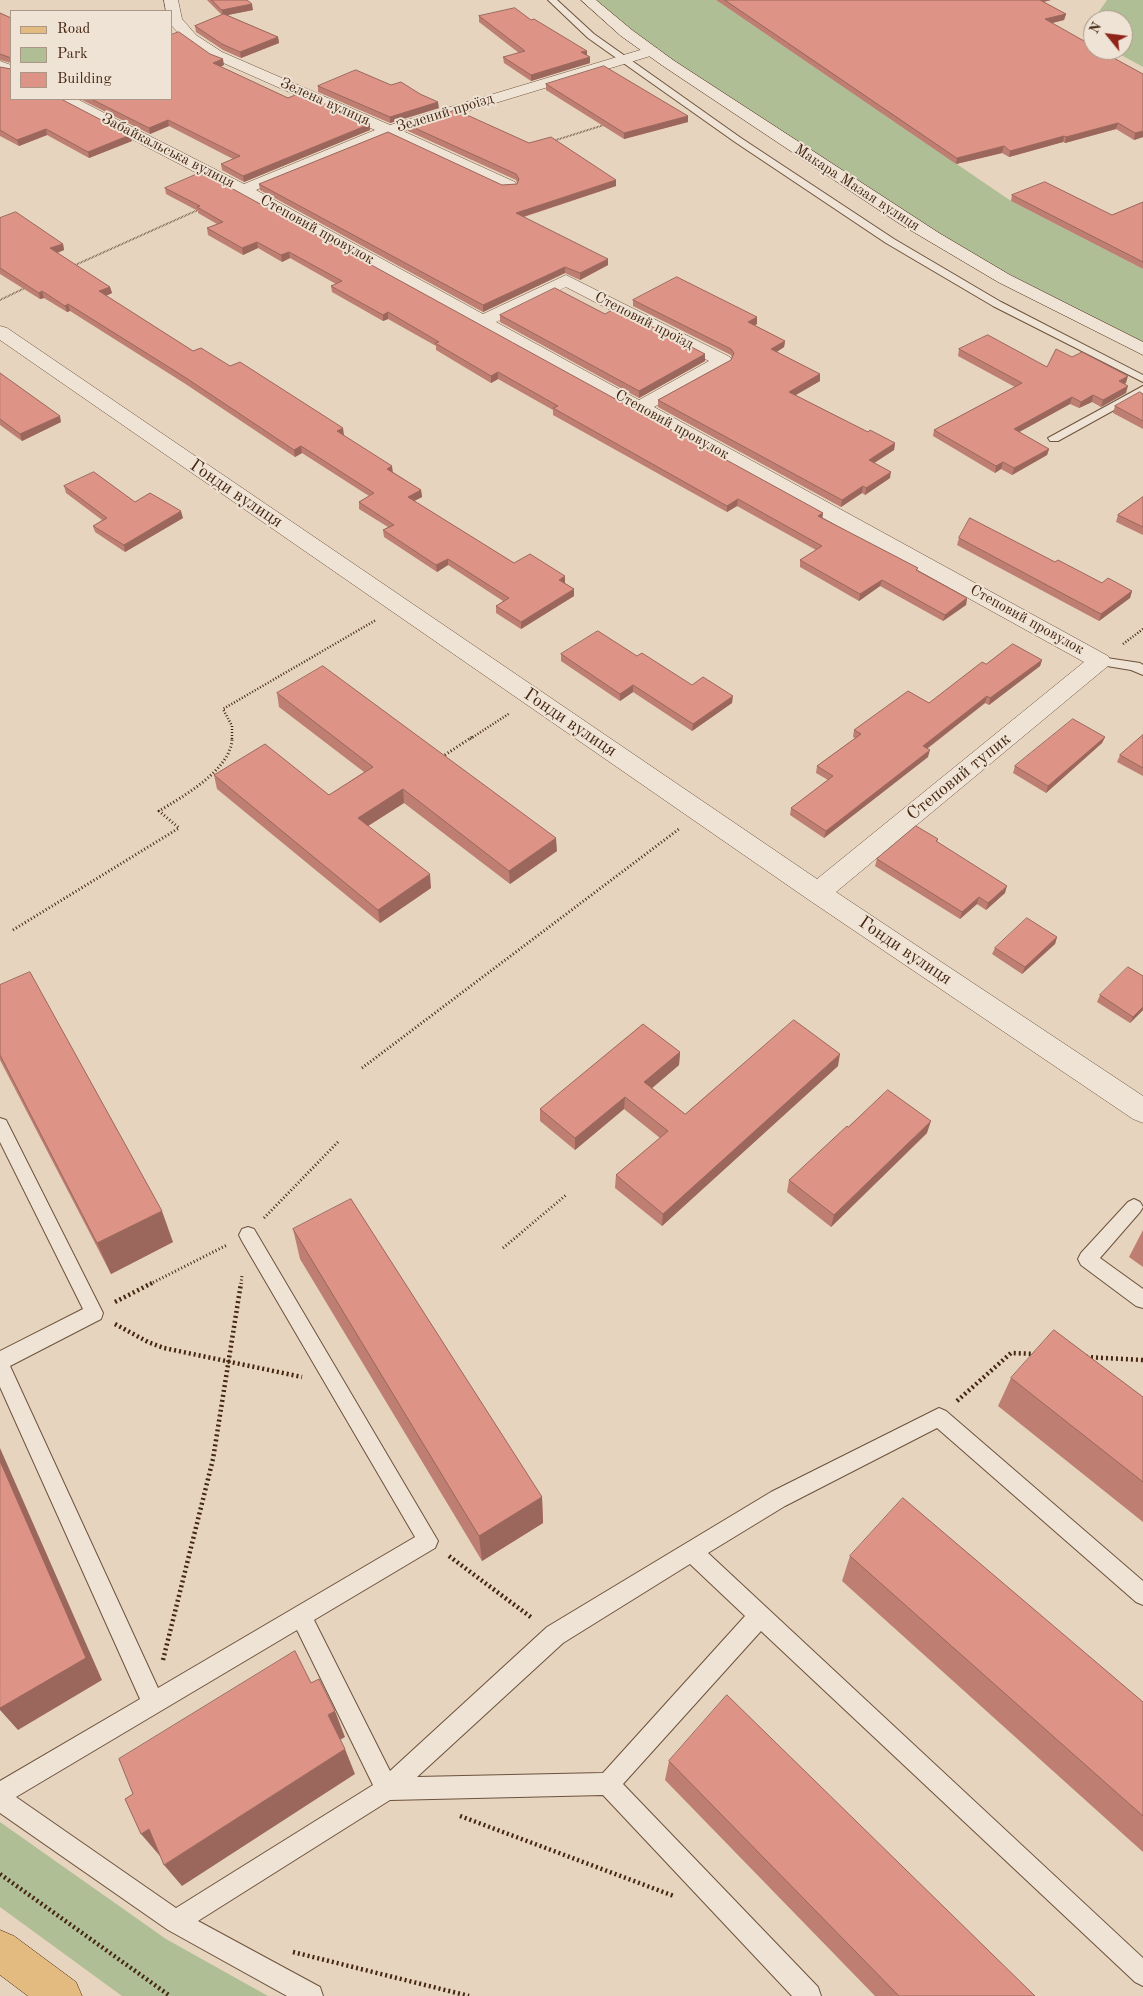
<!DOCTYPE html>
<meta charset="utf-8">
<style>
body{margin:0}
#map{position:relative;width:1143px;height:1996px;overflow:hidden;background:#e6d4be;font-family:"Old Standard TT",serif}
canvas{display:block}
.legend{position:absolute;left:10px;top:10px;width:162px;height:90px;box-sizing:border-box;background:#efe3d5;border:1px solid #ab9787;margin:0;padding:6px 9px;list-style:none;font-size:15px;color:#452611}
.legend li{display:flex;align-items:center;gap:10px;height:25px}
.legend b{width:25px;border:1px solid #ab9787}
.north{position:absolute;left:1083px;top:10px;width:50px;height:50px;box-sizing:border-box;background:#efe3d5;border:1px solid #ab9787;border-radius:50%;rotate:299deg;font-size:14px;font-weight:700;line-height:20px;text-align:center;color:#452611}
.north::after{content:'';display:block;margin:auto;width:18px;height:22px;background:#8f2418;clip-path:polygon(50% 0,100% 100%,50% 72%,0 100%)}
</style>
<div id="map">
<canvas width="1143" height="1996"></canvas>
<ul class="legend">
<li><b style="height:6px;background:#e3ba7f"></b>Road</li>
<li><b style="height:14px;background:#b0be96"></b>Park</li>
<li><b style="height:14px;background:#dd9385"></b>Building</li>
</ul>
<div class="north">N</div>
</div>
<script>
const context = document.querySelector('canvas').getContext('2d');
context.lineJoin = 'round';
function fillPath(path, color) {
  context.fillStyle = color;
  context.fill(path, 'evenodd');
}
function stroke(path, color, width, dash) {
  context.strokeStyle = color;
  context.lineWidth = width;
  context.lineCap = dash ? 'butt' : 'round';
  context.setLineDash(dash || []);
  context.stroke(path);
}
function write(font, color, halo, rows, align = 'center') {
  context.font = font + ' "Old Standard TT",serif';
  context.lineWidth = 4;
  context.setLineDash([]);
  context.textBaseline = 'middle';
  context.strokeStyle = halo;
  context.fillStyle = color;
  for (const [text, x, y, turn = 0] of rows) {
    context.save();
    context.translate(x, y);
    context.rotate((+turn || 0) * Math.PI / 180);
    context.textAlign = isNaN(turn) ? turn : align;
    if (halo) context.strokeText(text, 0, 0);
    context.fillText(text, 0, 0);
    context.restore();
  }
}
fillPath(new Path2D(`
 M595,0H716L1011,201L1143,269V343L1073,308L966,251L680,65L633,31Z
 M1107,0H1143V67L1112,50H1123V20H1093Z
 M0,1822L166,1939L268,1996H122L0,1907Z`), '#b0be96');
const lane = new Path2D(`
 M548,0H557L594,34L741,138L894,239L1001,302L1143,375V382L993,306L886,243L735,142L588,38Z
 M1143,386V394L1058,441H1050L1048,438Z
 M1100,657L1140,663L1143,665V675L1131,670L1095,664L1093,661L1095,658Z
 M0,1118L6,1120L103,1313L101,1319L10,1366L158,1688L415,1537L242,1241L239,1235L242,1229L248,1227L254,1229L438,1541L435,1548L314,1620L390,1771L547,1627L771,1492L939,1408L946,1411L1143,1581V1605L1136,1602L937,1428L785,1506L708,1553L1143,1958V1986L1135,1982L761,1631L623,1784L818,1987L821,1996H792L603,1795L390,1800L198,1921L320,1987L323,1996H287L168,1930L0,1813V1781L140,1699L0,1387V1351L83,1309L0,1142ZM690,1564L745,1616L603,1773L417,1777L563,1643ZM297,1630L373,1785L176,1908L16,1797Z
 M1134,1199L1140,1202L1143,1207L1140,1212L1100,1258L1143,1289V1308L1136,1306L1081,1265L1078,1259L1081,1253L1128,1202Z`);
const street = new Path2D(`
 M164,0H178L182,19L196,35L222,52L390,125L647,48H657L659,51L657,54L403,131L515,182L517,186L515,190H503L389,136L256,190L483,314L566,275L730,357L732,361L730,365L654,407L1108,656L1111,661L1108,666L836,892L1143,1096V1123L1133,1119L809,900L0,340V326L7,328L817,879L1084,662L237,194L61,102L58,99H77L244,184L375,130L212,58L186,41L171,25V11H166ZM566,287L709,361L639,400L496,322Z
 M0,61L11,65V74L0,71Z`);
const secondary = new Path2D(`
 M581,0H596L632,30L673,60L939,233L1010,275L1143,342V355L998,282L900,224L663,66L621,36Z`);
const primary = new Path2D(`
 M0,1930L14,1936L76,1982L82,1996H28L0,1975Z`);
stroke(lane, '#6d523c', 2);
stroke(street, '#6d523c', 1);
stroke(secondary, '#452611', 1);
stroke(primary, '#452611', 1);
stroke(new Path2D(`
 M553,141L607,124
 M73,266L200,209
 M0,300L27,287`), '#452611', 2, [0.5, 1]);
stroke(new Path2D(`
 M1123,644L1143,629
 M232,739V726L223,709L376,620
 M470,739L510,713`), '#452611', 2.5, [1, 2]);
stroke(new Path2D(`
 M442,757L472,737
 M13,930L179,828L159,811C182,797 233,769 232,737
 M362,1068L679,829
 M264,1218L338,1142
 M503,1248L566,1195
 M150,1284L227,1245
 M241,1284L242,1275`), '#452611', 3, [1, 2.5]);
stroke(new Path2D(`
 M115,1302L152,1283
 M115,1324L148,1342L164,1348L302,1377
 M1086,1357L1143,1360
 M957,1401L1011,1353L1035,1354
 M449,1556L532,1618
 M163,1660L213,1459L241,1283
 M460,1816L674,1896
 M0,1874L170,1996
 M293,1952L469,1996`), '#452611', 4.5, [2, 3]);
fillPath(lane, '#efe3d5');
fillPath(street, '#efe3d5');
fillPath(secondary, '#efe3d5');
fillPath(primary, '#e3ba7f');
fillPath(new Path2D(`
 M207,0H247L253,10L227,15L278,37L279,43L241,58L223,50L196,32L195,26L222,15Z
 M716,0H1051L1043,2L1066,14L1064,20L1052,23L1143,137L1134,140L1116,129L1065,143L1063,142L1009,157L1002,153L956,164Z
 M0,13L11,18V99L132,141L89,158L47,135L19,146L0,136V67L11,69V63L0,60Z
 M479,16L531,20L587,56L590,63L531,81L504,63L503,57L519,53L479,22Z
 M171,35L224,65L220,67L288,98L370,130L244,182L222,170L221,164L233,159L169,126L150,134L80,99H171Z
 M546,84L688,116V122L624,139L546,90Z
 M391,85L420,94L439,108L390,123L318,92V86Z
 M408,125L529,143L616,180V186L524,217L608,265L580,280L565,273L483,312L260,190L259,184L502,185L517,184V183L516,180L408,131Z
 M165,188L823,513L822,518L918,568L917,570L967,598L966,605L943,621L880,586L859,601L800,567V560L816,550L737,506L727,512L553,415V410L498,379L491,383L436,350V346L388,319L383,321L332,292L331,286L336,284L290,258L282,262L258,248L243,255L208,235L207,228L217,224L198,213V211L166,194Z
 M1012,195L1112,215L1143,202V269L1011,201Z
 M0,218L63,244L64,250L57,253L110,287L112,293L106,296L193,351L230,366L344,435H343L393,472L421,490L422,497L414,501L514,563L565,583L574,589V596L521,629L496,613V606L503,601L448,565L437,572L384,537L383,530L388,527L359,509V502L369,496L302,453L295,457L184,383L70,311L67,312L44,298L40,299L0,274Z
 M633,300L757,324L754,325L785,341L784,347L777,352L820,374V381L795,395L868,432L895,443L894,450L874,463L890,478L865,495L862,493L841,507L658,407V400L731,360L732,358L731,355L633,306Z
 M605,314L705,361L639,398L500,322V315Z
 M959,349L1047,367L1072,357L1126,383L1124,384L1126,393L1101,407L1092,402L1079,408L1070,404L1019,432L1049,449L1047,455L1012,475L1001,469L995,473L933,436L934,430L1015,387L958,356Z
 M0,373L61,422L22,441L0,425Z
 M1143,394V429L1113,413L1115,406Z
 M64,486L135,502L183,518L125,552L95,532L93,526L102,520L66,493Z
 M1143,497V535L1116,522L1118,515Z
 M959,538L1055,562L1102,583L1132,591L1130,598L1099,621L957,545Z
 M561,654L637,656L692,685L732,703L692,731L633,692L620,701L561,661Z
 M1042,660L1040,666L989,705L985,703L927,749L928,757L824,838L790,815L791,808L828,780L816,773L817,766L855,738L853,737L854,730L929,703L986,664Z
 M277,693L557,851L510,884L404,803L368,826L431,888L380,923L217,789L214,775L329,795L364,772L279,707Z
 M1143,735V776L1117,762L1120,755Z
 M1105,737L1102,743L1046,793L1013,773L1015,766Z
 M938,839L937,842L1005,893L986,910L977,904L960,919L875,866L877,859Z
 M1057,937L1055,944L1022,974L992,954L995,948Z
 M1143,976V1010L1130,1023L1097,1002L1100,995Z
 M0,985L173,1242L111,1274L0,1060Z
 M680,1052L679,1065L652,1088L685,1114L838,1066L662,1226L615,1188L616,1175L660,1138L624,1109L575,1150L540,1121V1109Z
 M927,1133L831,1227L787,1192L789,1180Z
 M293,1229L542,1497L543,1523L482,1561L300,1259Z
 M1143,1230V1267L1129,1257Z
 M1011,1378L1143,1397V1522L998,1406Z
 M850,1556L1143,1702V1852L842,1581Z
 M669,1761L1035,1996H875L665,1780Z`), '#be7e72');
fillPath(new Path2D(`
 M1036,0H1051L1035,4Z
 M252,4L253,10L223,16L222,10Z
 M1066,14L1064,20L1044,25L1045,19Z
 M278,37L279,43L241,58L240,52Z
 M587,51V57L581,52Z
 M590,57V63L531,81V75Z
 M223,59L224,65L214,69L213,63Z
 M438,102L439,108L390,123V117Z
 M688,116V122L624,139V133Z
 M168,120L169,126L150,134L149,128Z
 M1118,123L1116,129L1065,143L1066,137Z
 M370,124V130L244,182L243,176Z
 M46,129L47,135L19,146L17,140Z
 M1143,131V137L1134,140L1135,133Z
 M130,135L132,141L89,158L88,152Z
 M1064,136L1063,142L1009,157L1010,151Z
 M1004,146L1002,153L956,164L957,158Z
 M616,180V186L516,219V213Z
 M257,242L258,248L243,255L242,248Z
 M63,244L64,250L52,255L50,248Z
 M289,252L290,258L282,262L281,255Z
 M608,259V265L580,280V273Z
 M565,267V273L483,312V305Z
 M110,287L112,293L101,298L99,291Z
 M42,291L44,298L40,299L39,293Z
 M68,304L70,311L67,312L65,306Z
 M388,312V319L383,321V315Z
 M757,317V324L748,329V322Z
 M785,341L784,347L770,356L771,349Z
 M705,354V361L639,398V391Z
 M498,372V379L491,383V376Z
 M820,374V381L789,399V392Z
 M1128,376L1126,383L1117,388L1119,381Z
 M1128,386L1126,393L1101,407L1103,400Z
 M1093,395L1092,402L1079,408L1081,402Z
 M1072,397L1070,404L1012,436L1014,429Z
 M60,416L61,422L22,441L20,434Z
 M343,428L344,435L338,438L337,431Z
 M895,443L894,450L868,467L869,460Z
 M301,446L302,453L295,457L294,450Z
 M1049,449L1047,455L1012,475L1014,468Z
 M1003,462L1001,469L995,473L996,466Z
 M392,466L393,473L387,469Z
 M891,472L890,478L865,495L866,488Z
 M863,486L862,493L841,507L842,500Z
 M421,490L422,497L408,504V497Z
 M738,499L737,506L727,512V506Z
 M181,511L183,518L125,552L124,545Z
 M823,513L822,519L818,516Z
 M448,559V565L437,572L436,565Z
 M565,576V583L559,586V580Z
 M882,580L880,586L859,601L860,594Z
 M574,589V596L521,629V622Z
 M1132,591L1130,598L1099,621L1101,614Z
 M967,598L966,605L943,621L945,615Z
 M1042,660L1040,666L989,705L990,698Z
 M633,685V692L620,701V694Z
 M733,696L732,703L692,731L693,724Z
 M987,696L985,703L921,753L923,746Z
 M1105,737L1102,743L1046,793L1048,786Z
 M930,750L928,757L824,838L826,831Z
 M403,789L404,803L360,831L358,818Z
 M556,838L557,851L510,884L509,871Z
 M430,874L431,888L380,923L378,910Z
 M1007,886L1005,893L986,910L988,903Z
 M979,897L977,904L960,919L962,912Z
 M1057,937L1055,944L1022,974L1025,967Z
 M1143,1007V1010L1130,1023L1133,1017Z
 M680,1052L679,1065L644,1095V1082Z
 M840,1054L838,1066L662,1226L663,1214Z
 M625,1097L624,1109L575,1150V1138Z
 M931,1121L927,1133L831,1227L834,1215Z
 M162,1211L173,1242L111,1274L97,1243Z
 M0,1448L102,1680L18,1730L0,1710Z
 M542,1497L543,1523L482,1561L479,1536Z
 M335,1711L345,1737L338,1741L328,1715Z
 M345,1749L355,1774L182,1886L164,1865Z
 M149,1829L167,1851L160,1856L141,1834Z`), '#9b675d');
const building = new Path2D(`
 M212,0H247L252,4L222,10Z
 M725,0H1040L1066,14L1045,19L1093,46V50H1099L1143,74V131L1135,133L1118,123L1066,137L1064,136L1010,151L1004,146L957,158Z
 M515,8L531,20L534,19L587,51L581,52L590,57L531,75L503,57L525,51L479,16Z
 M0,13L11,18V99H61L130,135L88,152L46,129L17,140L0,130V67L11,69V58L0,54Z
 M224,14L278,37L240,52L222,44L195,26Z
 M179,32L210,54L223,59L213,63L288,98L300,93L370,124L243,176L221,164L240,156L168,120L149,128L91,99H171V35Z
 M604,66L688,116L624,133L546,84Z
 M356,70L391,85L401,82L420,94L438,102L390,117L318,86Z
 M456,110L529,143L551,137L616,180L516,213L608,259L580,273L565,267L483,305L259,184L388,132L502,185L517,184L519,179L516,174L408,125Z
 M202,172L823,513L818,516L918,568L916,570L967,598L945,615L882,580L860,594L800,560L822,546L738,499L727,506L553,408L558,406L498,372L491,376L435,343L439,342L388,312L383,315L331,286L342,281L289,252L281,255L257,242L242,248L207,228L223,222L197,207L200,206L165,188Z
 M1045,182L1112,215L1143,202V262L1012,195Z
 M16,212L63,244L50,248L110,287L99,291L193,351L201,348L230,366L240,362L343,428L337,431L392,466L387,469L421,490L408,497L514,563L530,554L565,576L559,580L574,589L521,622L496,606L509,598L448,559L436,565L383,530L394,525L359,502L374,493L301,446L294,450L183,376L68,304L65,306L42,291L39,293L0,268V218Z
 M677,277L757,317L748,322L785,341L771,349L820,374L789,392L868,432L870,430L895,443L869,460L891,472L866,488L863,486L842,500L658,400L731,360L734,353L731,349L633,300Z
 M555,288L605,314L616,308L705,354L639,391L500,315Z
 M988,335L1047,367L1056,349L1072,357L1082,352L1128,376L1119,381L1128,386L1103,400L1093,395L1081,402L1072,397L1014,429L1049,449L1014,468L1003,462L996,466L934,430L1022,383L959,349Z
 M0,373L60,416L20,434L0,419Z
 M1140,392L1143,394V421L1115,406Z
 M94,472L135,502L150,493L181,511L124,545L93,526L107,518L64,486Z
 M1143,497V527L1118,515Z
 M970,518L1055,562L1058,560L1102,583L1108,578L1132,591L1101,614L959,538Z
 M598,631L637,656L642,653L692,685L703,677L733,696L693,724L633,685L620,694L561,654Z
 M1013,644L1042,660L990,698L987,696L923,746L930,750L826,831L791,808L833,776L817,766L861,734L854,730L908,691L929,703L982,662L986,664Z
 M323,666L556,838L509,871L403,789L358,818L430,874L378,910L214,775L265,744L329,795L373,767L277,693Z
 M1073,719L1105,737L1048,786L1015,766Z
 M1143,735V768L1120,755Z
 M916,826L938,839L936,841L1007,886L988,903L979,897L962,912L877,859Z
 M1027,918L1057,937L1025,967L995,948Z
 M1128,967L1143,976V1007L1133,1017L1100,995Z
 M30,972L162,1211L97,1243L0,1055V985Z
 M794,1020L840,1054L663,1214L616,1175L668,1131L625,1097L575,1138L540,1109L643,1024L680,1052L644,1082L685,1114Z
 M888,1090L931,1121L834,1215L789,1180L847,1126L848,1127Z
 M351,1199L542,1497L479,1536L293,1229Z
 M1054,1330L1143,1397V1482L1011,1378Z
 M0,1461L86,1658L0,1708Z
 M903,1498L1143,1702V1816L850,1556Z
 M295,1651L311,1683L319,1679L335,1711L328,1715L345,1749L164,1865L149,1829L141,1834L125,1799L133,1794L119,1759Z
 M727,1695L1035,1996H899L669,1761Z`);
fillPath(building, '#dd9385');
stroke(building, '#9b675d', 1);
write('15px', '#452611', '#efe3d5', [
 ["Зелена вулиця",325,102,24],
 ["Зелений проїзд",445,113,-17],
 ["Забайкальська вулиця",168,151,27],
 ["Макара Мазая вулиця",857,188,33],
 ["Степовий провулок",317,230,29],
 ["Степовий проїзд",644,321,27],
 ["Степовий провулок",672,425,29],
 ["Степовий провулок",1027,620,29]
]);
write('18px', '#452611', '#efe3d5', [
 ["Гонди вулиця",236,494,34],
 ["Гонди вулиця",570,723,34],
 ["Степовий тупик",959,777,-39],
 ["Гонди вулиця",905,951,34]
]);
</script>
